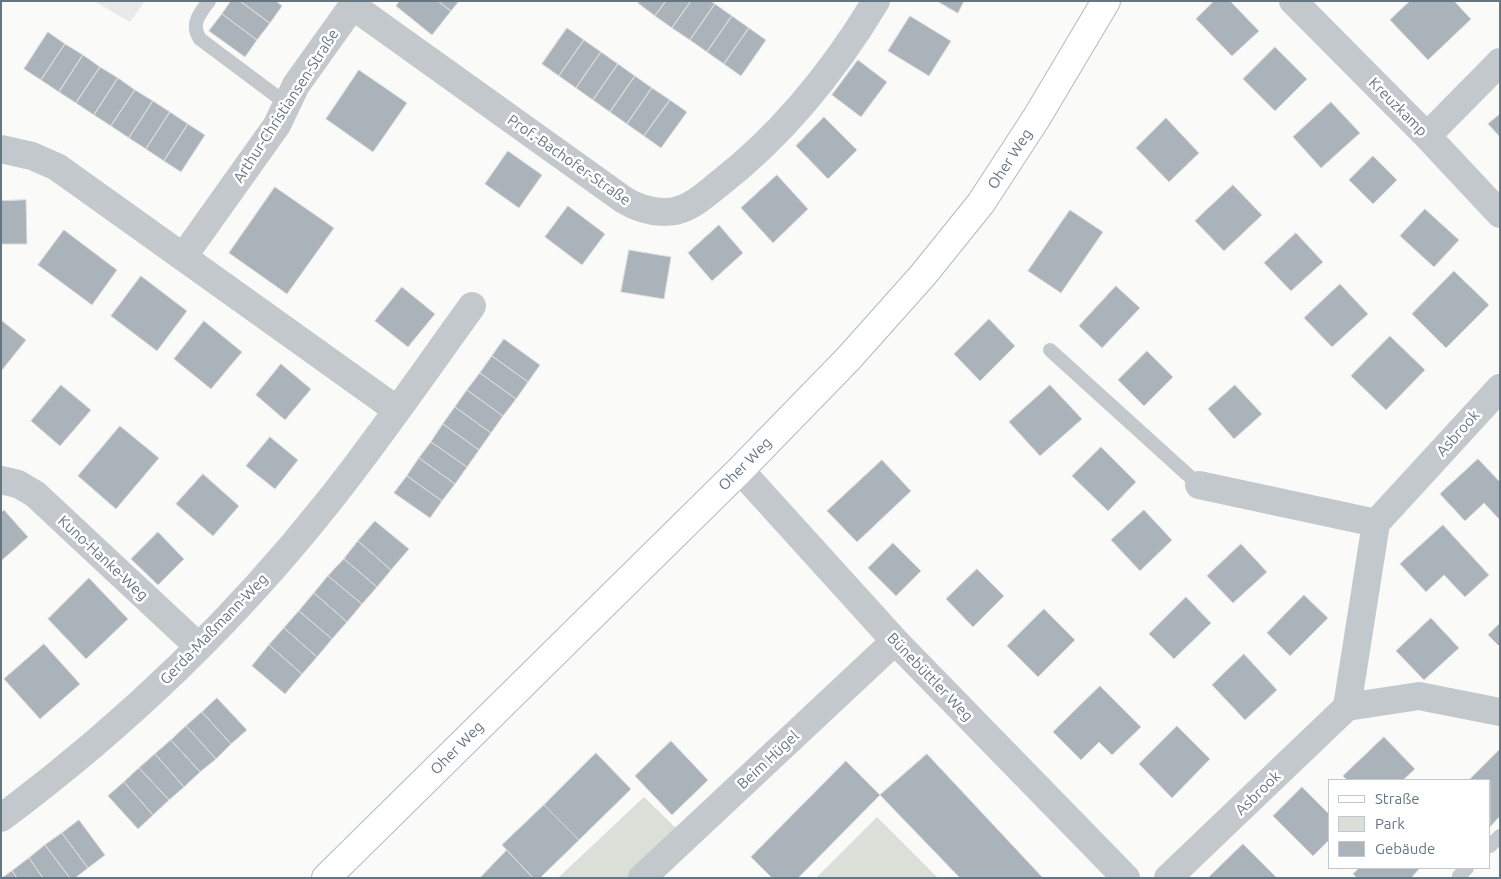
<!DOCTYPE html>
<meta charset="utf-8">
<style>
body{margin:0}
#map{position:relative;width:1501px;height:879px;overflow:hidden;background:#fafaf8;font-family:Ubuntu,sans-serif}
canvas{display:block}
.frame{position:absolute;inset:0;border:2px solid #657683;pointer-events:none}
.legend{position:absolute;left:1328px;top:779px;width:162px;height:90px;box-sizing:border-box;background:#fff;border:1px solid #c1c8cd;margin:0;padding:6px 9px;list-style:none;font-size:15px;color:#657683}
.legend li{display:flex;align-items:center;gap:10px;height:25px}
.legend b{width:25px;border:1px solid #c1c8cd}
</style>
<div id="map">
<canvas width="1501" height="879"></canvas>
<div class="frame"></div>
<ul class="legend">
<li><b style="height:6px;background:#fff"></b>Straße</li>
<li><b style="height:14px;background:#dadfd7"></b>Park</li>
<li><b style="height:14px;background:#aab3b9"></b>Gebäude</li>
</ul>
</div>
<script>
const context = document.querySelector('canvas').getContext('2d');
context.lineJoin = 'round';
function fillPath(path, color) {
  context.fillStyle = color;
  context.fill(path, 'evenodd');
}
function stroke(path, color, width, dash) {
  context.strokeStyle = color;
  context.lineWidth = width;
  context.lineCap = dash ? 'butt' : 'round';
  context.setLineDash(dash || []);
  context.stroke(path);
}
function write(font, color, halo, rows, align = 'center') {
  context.font = font + ' Ubuntu,sans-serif';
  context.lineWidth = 5;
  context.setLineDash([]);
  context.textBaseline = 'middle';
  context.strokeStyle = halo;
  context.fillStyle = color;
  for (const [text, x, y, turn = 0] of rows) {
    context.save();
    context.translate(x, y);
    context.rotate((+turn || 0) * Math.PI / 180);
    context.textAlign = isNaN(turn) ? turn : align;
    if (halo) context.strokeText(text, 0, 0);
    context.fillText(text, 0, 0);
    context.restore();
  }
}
fillPath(new Path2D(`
 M94,1H145L130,22Z`), '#e8e9e9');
fillPath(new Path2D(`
 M644,797L685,837L642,878H558Z
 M877,817L938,878H816Z`), '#dadfd7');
const building = new Path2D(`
 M231,1H240L270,23L257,40L222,14Z
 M240,1H276L282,6L270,23Z
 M400,1H438L451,11L432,35L396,6Z
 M438,1H459L451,11Z
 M640,1H666L655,16L638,3Z
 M666,1H691L672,28L655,16Z
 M691,1H711L715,4L690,40L672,28Z
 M937,1H964L958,13Z
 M1214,1H1230L1259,31L1232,56L1196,19Z
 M1410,1H1454L1471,19L1428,60L1390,20Z
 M715,4L732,16L707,52L690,40Z
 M222,14L257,40L245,57L209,31Z
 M732,16L749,28L724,64L707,52Z
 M910,16L951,41L929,76L888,51Z
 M567,28L584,40L559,76L542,64Z
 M749,28L766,40L741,76L724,64Z
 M48,32L65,44L41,80L24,69Z
 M584,40L601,52L576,88L559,76Z
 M65,44L83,55L59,92L41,80Z
 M1275,47L1307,79L1275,111L1243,79Z
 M601,52L618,64L593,100L576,88Z
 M83,55L100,67L76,103L59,92Z
 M858,60L887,82L861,117L832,95Z
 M618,64L635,76L610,112L593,100Z
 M100,67L118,78L94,115L76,103Z
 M359,70L407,103L373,152L326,119Z
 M635,76L652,88L627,124L610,112Z
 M118,78L135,90L111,126L94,115Z
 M652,88L670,100L644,136L627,124Z
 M135,90L153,101L129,138L111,126Z
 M670,100L687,112L661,148L644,136Z
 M153,101L170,112L146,149L129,138Z
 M1331,102L1360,133L1321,168L1293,137Z
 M170,112L188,124L164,161L146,149Z
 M1500,114V137L1488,124Z
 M824,117L857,150L828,179L796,146Z
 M1166,118L1199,153L1169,182L1136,148Z
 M188,124L205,135L181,172L164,161Z
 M508,151L542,175L519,208L485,184Z
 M1373,156L1397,180L1373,204L1349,180Z
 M777,175L808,209L773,243L741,208Z
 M1233,185L1262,215L1224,251L1195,221Z
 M275,187L334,228L287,294L229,253Z
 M26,200L27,244H1V201Z
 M568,206L605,234L582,265L545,237Z
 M1425,209L1459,240L1434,267L1400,236Z
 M1070,210L1103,232L1061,293L1028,271Z
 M719,225L743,253L712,281L688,253Z
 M64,230L117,270L92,305L38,265Z
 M1296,233L1323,262L1291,291L1264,263Z
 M629,250L671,257L664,299L621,292Z
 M1454,271L1489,305L1446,348L1412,314Z
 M141,276L187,311L157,351L111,316Z
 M1340,284L1368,314L1332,347L1304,318Z
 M1116,286L1140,308L1102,348L1079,326Z
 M402,287L435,314L408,347L375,321Z
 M989,319L1015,346L980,381L954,354Z
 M1,320L26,340L2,370L1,369Z
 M204,321L242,352L211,389L174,359Z
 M1390,336L1425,370L1386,410L1351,376Z
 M504,339L540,365L528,382L492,356Z
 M1147,351L1173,377L1144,406L1118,380Z
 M492,356L528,382L516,399L480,373Z
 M281,364L311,389L285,420L256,395Z
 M480,373L516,399L503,416L467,390Z
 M61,385L91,410L60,446L31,421Z
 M1050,385L1082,419L1040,456L1009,422Z
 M1235,385L1262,414L1234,439L1208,409Z
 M467,390L503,416L491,433L455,407Z
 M455,407L491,433L479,450L443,424Z
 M443,424L479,450L467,467L431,442Z
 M120,426L159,458L116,509L78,476Z
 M270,437L298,460L275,489L246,466Z
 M431,442L467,467L455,484L419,458Z
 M1101,447L1136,482L1108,511L1072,476Z
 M419,458L455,484L442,501L407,476Z
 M1478,459L1500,482V517L1499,519L1484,503L1465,521L1440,494Z
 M882,460L911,491L857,542L827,511Z
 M203,474L239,506L213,536L176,504Z
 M407,476L442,501L430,518L394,493Z
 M4,510L28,537L1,561V513Z
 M1144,510L1172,540L1140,571L1111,540Z
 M375,521L409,549L391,570L358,541Z
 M1443,525L1489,575L1465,597L1444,575L1426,592L1400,564Z
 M158,532L184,559L158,585L131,559Z
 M358,541L391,570L377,587L344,559Z
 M893,543L921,571L896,596L868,568Z
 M1241,544L1267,572L1233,603L1207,576Z
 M344,559L377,587L362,604L328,576Z
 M977,569L1004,596L973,627L946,599Z
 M328,576L362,604L347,622L314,593Z
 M89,578L128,619L86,659L48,619Z
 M314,593L347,622L332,639L299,611Z
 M1304,595L1328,618L1290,656L1267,633Z
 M1186,597L1211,623L1174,659L1149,634Z
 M1044,609L1075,640L1038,677L1007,646Z
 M299,611L332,639L317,657L284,628Z
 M1431,618L1459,648L1424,680L1396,651Z
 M1500,623V647L1488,635Z
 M284,628L317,657L302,674L269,645Z
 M44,644L80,684L40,719L4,679Z
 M269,645L302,674L285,694L252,666Z
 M1244,654L1277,690L1245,720L1212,685Z
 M1100,686L1141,727L1112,755L1099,742L1081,760L1053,732Z
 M217,698L247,730L231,744L202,712Z
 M202,712L231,744L216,759L186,726Z
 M186,726L216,759L200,772L171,740Z
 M1177,726L1210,759L1172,798L1139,764Z
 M1384,737L1415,769L1403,780H1347L1343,776Z
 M171,740L200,772L184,787L155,754Z
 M671,741L708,780L672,815L635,776Z
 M1500,749V816L1490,827V780H1469Z
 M596,753L631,789L579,840L544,805Z
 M155,754L184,787L169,800L139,768Z
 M927,754L1043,878H960L880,795Z
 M846,761L880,795L798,878H772L751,857Z
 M139,768L169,800L153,815L124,782Z
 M124,782L153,815L138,829L108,796Z
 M1302,787L1330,815V839L1313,856L1273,816Z
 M544,805L579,840L540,878H533L502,845Z
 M79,820L105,855L88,868L62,833Z
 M62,833L88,868L75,878H70L45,845Z
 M1243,844L1277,878H1208Z
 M45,845L70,878H43L29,858Z
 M507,850L533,878H480Z
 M29,858L43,878H17L12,871Z
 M1359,868H1420L1411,878H1357L1353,874Z
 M12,871L17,878H2Z`);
fillPath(building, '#aab3b9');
stroke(building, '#dcdcda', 1);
const secondary = new Path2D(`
 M326,878L740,470L848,359L923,275L981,203L1037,117L1106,1`);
stroke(secondary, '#b3babf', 30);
stroke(new Path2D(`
 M209,1C200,13 190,24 200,39L287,104
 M1050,350L1199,485
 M1490,846L1500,836
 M1459,876L1467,868`), '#c3c8cc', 14);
stroke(new Path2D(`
 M1293,1L1427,136L1500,214
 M353,6L624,200C639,209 657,214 675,211C693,207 706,194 720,183C783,134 835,69 876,1
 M1427,136L1500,62
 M1,149L32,156L57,167L183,257L277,125L296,85L356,1
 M183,257L397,410
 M740,470L895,641L1126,878
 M1,480L18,484L35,494L199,647
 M1199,485L1376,523
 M1347,707L1376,523L1500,388
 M1,818C123,727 234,621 329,501C379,438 425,371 472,306
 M642,878L895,641
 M1168,878L1347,707L1419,696L1500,712`), '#c3c8cc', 28);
stroke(secondary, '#fff', 28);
write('15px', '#657683', '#fff', [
 ["Arthur-Christiansen-Straße",286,106,-57],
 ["Kreuzkamp",1398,107,45],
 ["Oher Weg",1010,159,-57],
 ["Prof.-Bachofer-Straße",569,160,35],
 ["Asbrook",1458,433,-48],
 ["Oher Weg",745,464,-45],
 ["Kuno-Hanke-Weg",103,558,43],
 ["Gerda-Maßmann-Weg",214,629,-46],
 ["Bünebüttler Weg",930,677,46],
 ["Oher Weg",457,748,-45],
 ["Beim Hügel",768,760,-43],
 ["Asbrook",1258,793,-44]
]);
</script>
